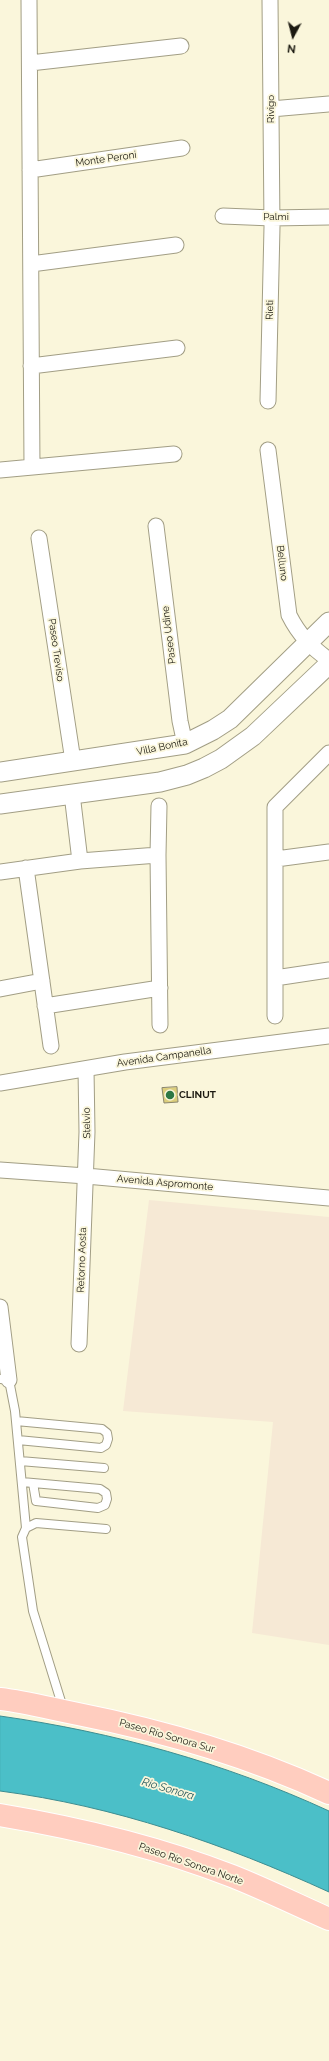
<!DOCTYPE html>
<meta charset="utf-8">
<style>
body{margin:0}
#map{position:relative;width:329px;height:2061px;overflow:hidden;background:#faf6db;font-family:Raleway,sans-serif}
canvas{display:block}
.north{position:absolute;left:273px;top:16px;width:40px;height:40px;-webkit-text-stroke:3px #faf6db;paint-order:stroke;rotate:187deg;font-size:11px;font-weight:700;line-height:16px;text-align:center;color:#1b1910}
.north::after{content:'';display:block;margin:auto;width:14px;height:18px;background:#1b1910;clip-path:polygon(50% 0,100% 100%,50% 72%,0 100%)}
</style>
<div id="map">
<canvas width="329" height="2061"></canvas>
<div class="north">N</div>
</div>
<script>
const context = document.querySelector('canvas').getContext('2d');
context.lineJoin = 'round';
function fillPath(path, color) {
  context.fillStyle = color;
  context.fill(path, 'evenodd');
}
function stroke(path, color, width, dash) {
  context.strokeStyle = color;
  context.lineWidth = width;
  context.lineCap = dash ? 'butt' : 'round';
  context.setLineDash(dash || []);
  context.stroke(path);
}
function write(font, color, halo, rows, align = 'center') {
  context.font = font + ' Raleway,sans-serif';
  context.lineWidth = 3.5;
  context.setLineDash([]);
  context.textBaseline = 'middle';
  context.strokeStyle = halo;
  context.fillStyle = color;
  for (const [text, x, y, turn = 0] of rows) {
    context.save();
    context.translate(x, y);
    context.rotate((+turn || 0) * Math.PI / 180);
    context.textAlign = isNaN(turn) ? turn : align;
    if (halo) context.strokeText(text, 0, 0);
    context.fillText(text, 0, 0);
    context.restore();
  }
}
fillPath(new Path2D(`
 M149,1200L329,1217V1645L252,1633L273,1422L123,1411Z`), '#f6e9d5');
const water = new Path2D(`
 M0,1716C113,1732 225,1763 329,1811V1892C224,1844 115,1806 0,1791Z`);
fillPath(water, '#4bbfc8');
stroke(water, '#3d8d91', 1);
const building = new Path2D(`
 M177,1087L178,1102L164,1103L162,1088Z`);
fillPath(building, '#dcce7c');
stroke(building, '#89856d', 1);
const service = new Path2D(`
 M0,1379L9,1380L15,1411L26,1528
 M16,1421L102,1429L107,1433L108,1439L106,1445L101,1448L18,1440
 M20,1461L104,1468
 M22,1482L100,1489L106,1493L107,1499L105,1505L98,1508L36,1501L33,1483
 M63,1708L33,1611L22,1537L26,1528L36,1523L106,1529`);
const minor = new Path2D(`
 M29,0L32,467
 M30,63L181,46
 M271,109L329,104
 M30,170L182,148
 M223,216L272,218L329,217
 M31,264L176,245
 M31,366L177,348
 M268,401L272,227L270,0
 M268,450L289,615C299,635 311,647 329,660
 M0,470L174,454
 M156,526L180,721L185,744
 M39,538L73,761
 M72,794L80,861
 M159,806L158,855L160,1025
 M276,859L329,852
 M26,868L51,1046
 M0,872L80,861L158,855
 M275,978L329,970
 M0,989L42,981
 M45,1006L160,988
 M275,1016V807L329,753
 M0,1083L125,1062L329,1036
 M0,1170L86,1176L329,1198
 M0,1307L9,1380
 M79,1344L87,1132L86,1069`);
const tertiary = new Path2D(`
 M0,772L185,744L213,730L230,719L329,622
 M0,804L160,782L187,775L204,768L221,759L253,736L329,664`);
const primary = new Path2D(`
 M0,1699C26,1702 52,1709 78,1714C164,1731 249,1756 329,1793
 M0,1815C78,1828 158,1847 232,1876C265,1889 297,1905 329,1919`);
stroke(service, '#a29e85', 10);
stroke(minor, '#a29e85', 17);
stroke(tertiary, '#a29e85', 21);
stroke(primary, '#fff', 24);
stroke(service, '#fff', 8);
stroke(minor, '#fff', 15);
stroke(tertiary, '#fff', 19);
stroke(primary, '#ffcdbf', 22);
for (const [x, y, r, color] of [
 [170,1095,5,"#2d7845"]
]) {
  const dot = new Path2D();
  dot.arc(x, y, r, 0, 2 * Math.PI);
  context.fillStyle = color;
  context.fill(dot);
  stroke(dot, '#faf6db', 1.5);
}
write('10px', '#1b1910', '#faf6db', [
 ["Rivigo",271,109,-90],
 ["Monte Peroni",106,159,-8],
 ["Palmi",276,217],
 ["Rieti",270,310,-89],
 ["Belluno",282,563,83],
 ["Paseo Udine",169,635,-97],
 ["Paseo Treviso",56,650,82],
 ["Villa Bonita",162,747,-12],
 ["Avenida Campanella",164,1057,-8],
 ["Stelvio",87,1123,-91],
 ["Avenida Aspromonte",165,1183,5],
 ["Retorno Aosta",82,1260,-88],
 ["Paseo Río Sonora Sur",167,1736,16],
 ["Paseo Río Sonora Norte",191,1864,19]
]);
write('bold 10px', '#1b1910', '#faf6db', [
 ["CLINUT",179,1095]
], 'left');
write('italic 11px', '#25575b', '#faf6db', [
 ["Rio Sonora",168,1789,16]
]);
</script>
